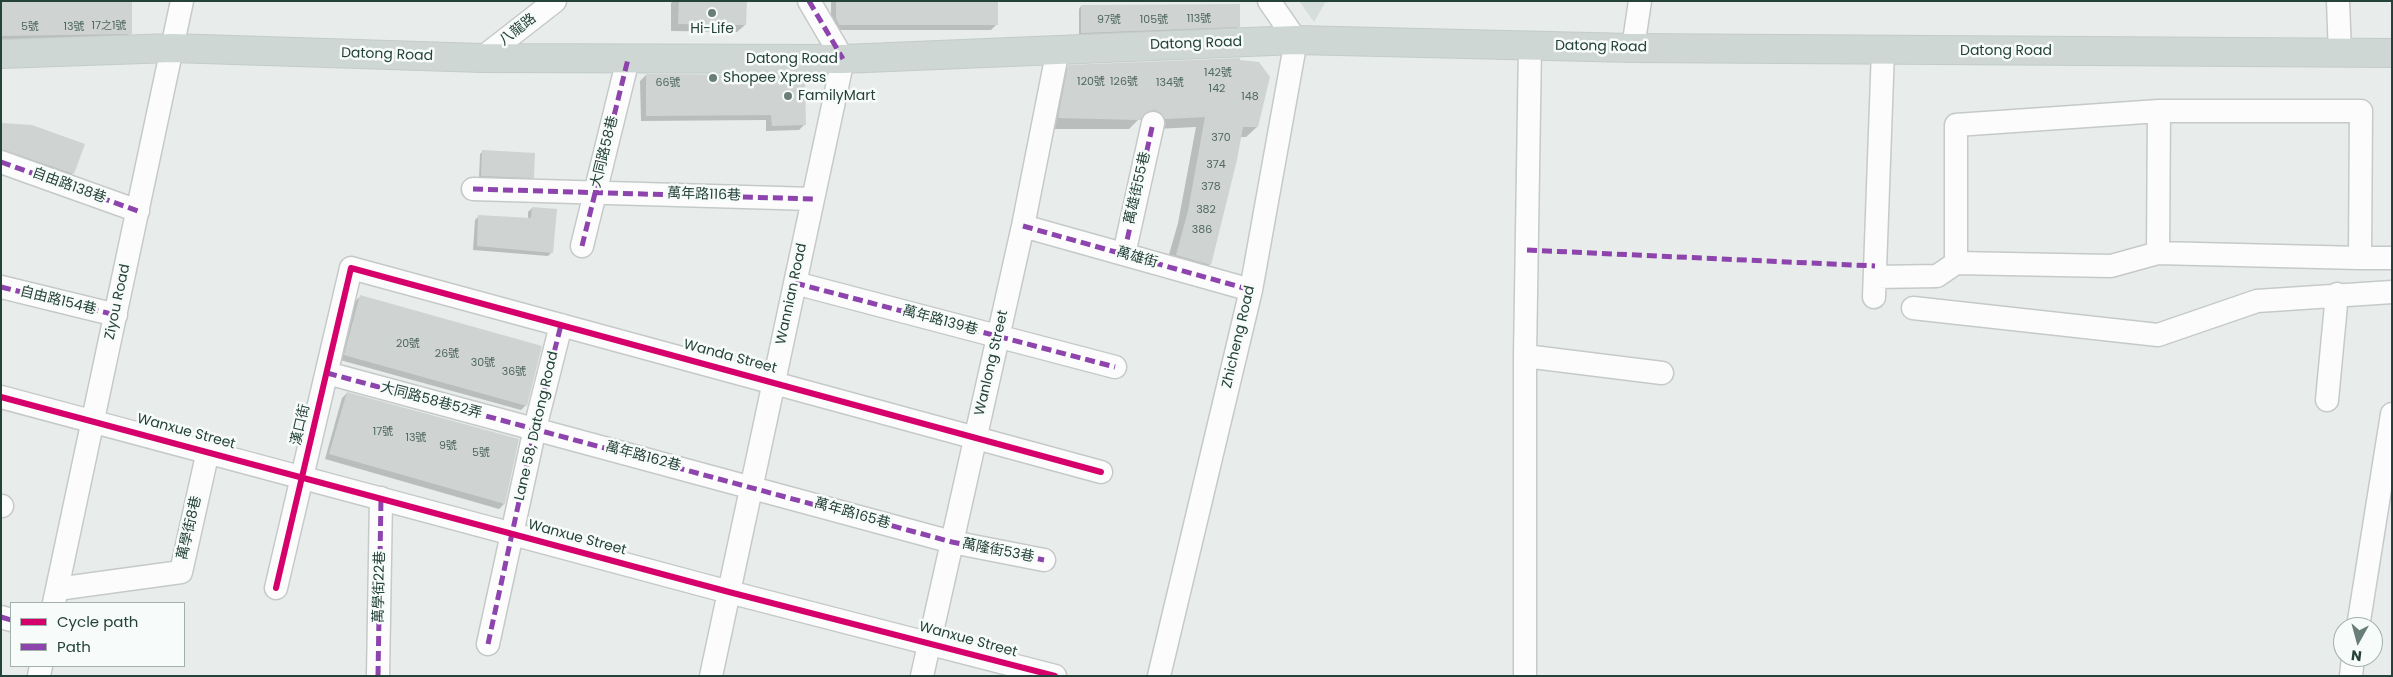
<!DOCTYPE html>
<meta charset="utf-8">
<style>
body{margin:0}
#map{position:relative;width:2393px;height:677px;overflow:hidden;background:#e8edeb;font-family:Poppins,sans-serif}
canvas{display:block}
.frame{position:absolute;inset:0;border:2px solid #24423a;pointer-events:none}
.legend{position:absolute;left:10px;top:602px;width:175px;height:65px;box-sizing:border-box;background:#f7fbf9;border:1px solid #a3b1ad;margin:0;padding:6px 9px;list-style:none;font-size:15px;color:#24423a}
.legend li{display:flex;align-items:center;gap:10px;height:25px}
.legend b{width:25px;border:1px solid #a3b1ad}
.north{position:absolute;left:2333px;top:617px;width:50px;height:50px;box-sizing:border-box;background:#f7fbf9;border:1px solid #a3b1ad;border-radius:50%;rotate:187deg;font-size:14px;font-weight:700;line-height:20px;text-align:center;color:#24423a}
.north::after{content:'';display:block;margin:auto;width:18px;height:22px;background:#697e78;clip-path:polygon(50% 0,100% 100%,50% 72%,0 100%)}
</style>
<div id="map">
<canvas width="2393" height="677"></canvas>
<div class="frame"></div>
<ul class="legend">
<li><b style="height:6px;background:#d6006c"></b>Cycle path</li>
<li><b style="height:6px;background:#8e44ad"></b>Path</li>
</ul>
<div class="north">N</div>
</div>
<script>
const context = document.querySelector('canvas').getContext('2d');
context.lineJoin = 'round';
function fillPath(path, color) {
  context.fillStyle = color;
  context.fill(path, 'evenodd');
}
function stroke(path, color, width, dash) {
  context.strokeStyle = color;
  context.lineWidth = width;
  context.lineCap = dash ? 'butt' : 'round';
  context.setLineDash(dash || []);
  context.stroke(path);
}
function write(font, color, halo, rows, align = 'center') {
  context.font = font + ' Poppins,"Noto Sans TC",sans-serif';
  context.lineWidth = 5;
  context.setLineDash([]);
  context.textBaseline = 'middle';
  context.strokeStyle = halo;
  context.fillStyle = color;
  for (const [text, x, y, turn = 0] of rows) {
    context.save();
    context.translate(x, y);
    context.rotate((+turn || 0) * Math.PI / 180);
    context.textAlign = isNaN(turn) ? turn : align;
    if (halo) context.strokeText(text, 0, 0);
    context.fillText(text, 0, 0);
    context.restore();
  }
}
fillPath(new Path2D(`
 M1299,1H1332L1325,3L1314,22Z`), '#d6dedb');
fillPath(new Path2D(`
 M1,1L130,33L125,38L1,41Z
 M673,1H745V25L737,32L671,31V3Z
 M831,1H996V25L991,30H834L831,23Z
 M1081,6L1239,26L1236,29L1079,35V9Z
 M1069,66L1257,127L1246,137H1240L1210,264L1200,275L1166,265L1178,223L1196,127L1155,129L1145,120H1138L1129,129H1048L1058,77Z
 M646,75L805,124L799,130L766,131V120L641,121L640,81Z
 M1,124L73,173L67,178L1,155Z
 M482,152L533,177L531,179L479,178L480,154Z
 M532,208L552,252L548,256L473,250L475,220L479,216L528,219V212Z
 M361,296L526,405L521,410L340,360L355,301Z
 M347,393L504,504L499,509L325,459L342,398Z`), '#0003');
fillPath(new Path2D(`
 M1,1H132V34L1,36Z
 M679,1H747L746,25L678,24Z
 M836,1H998V25H839L836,18Z
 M1240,4V27L1081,33V5Z
 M1240,58V60L1259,62L1270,77L1258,127H1243L1237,160L1211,265L1176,255L1188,211L1205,117L1165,119L1161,113L1155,110L1149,111L1140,120L1058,118L1068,65Z
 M646,74L805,75L806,125L772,126L771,115L646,116Z
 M1,123L32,125L85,144L74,174L1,149Z
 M482,150L535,153L534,178L481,176Z
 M532,207L557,209L553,253L477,246L478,215L531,218Z
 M360,295L542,346L527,406L344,355Z
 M347,392L519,439L505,504L329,454Z`), '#cfd4d2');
const minor = new Path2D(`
 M2338,1L2340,54
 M1633,48L1640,1
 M482,58L555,1
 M1,162L138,211
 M473,189L813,199
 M1023,226L1251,290
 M582,246L628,59
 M2158,253L2159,111
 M1124,254L1153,123
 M2360,258L2361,111H2159L1956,125V263L2111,266L2158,253L2360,258H2392
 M1875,277L1937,276L1956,263
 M795,283L1115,367
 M1,287L116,315
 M1874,297L1883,50
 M1913,308L2158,335L2257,301L2392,292
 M1525,356L1662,373
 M327,373L952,542L1044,560
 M1,397L729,592L1055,676
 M2327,400L2337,294
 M1,506H2
 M276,588L351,268L1101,472
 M57,589L181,572L208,451
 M54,603L182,1
 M1,617L11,620
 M2358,627L2392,414
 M488,644L535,428L561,325
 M39,676L41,666
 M378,676L381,498
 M711,676L843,59L809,1
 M922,676L1023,226L1058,49
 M1159,676L1251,290L1296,40L1269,1
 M1525,676V356L1530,46
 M2351,676L2353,657`);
const major = new Path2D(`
 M1,54L172,48L482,58L843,59L1296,40L1633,48L2392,53`);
stroke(minor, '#c5cac8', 25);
stroke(major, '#c3ccc9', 30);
stroke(minor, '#fcfcfc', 22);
stroke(major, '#cfd7d5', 28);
stroke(new Path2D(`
 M809,1L843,59
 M1,162L138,211
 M473,189L813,199
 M1023,226L1251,290
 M582,246L628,59
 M1527,250L1875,266
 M1124,254L1153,123
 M795,283L1115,367
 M1,287L116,315
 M327,373L952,542L1044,560
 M1,506H2
 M1,617L11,620
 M488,644L535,428L561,325
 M378,676L381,498`), '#8e44ad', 5, [10, 5]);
stroke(new Path2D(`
 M1,397L729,592L1055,676
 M276,588L351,268L1101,472`), '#d6006c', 6);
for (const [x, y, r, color] of [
 [712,13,5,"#697e78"],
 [713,78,5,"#697e78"],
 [788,96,5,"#697e78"]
]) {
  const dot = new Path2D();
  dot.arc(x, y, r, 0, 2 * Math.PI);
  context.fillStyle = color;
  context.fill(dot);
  stroke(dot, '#f7fbf9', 2);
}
write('11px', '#506761', null, [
 ["113號",1199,19],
 ["97號",1109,20],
 ["105號",1154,20],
 ["17之1號",109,26],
 ["5號",30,27],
 ["13號",74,27],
 ["142號",1218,73],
 ["120號",1091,82],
 ["126號",1124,82],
 ["66號",668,83],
 ["134號",1170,83],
 ["142",1217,89],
 ["148",1250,97],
 ["370",1221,138],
 ["374",1216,165],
 ["378",1211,187],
 ["382",1206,210],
 ["386",1202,230],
 ["20號",408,344],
 ["26號",447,354],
 ["30號",483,363],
 ["36號",514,372],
 ["17號",383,432],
 ["13號",416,438],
 ["9號",448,446],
 ["5號",481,453]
]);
write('14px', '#24423a', '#f7fbf9', [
 ["Hi-Life",712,29,"center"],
 ["Shopee Xpress",723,78],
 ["FamilyMart",798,96]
], 'left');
write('14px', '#24423a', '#f7fbf9', [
 ["八龍路",518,30,-38],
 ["Datong Road",1196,44,-2],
 ["Datong Road",1601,47,1],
 ["Datong Road",2006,51],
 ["Datong Road",387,55,2],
 ["Datong Road",792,59],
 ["大同路58巷",605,152,-76],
 ["自由路138巷",69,186,20],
 ["萬雄街55巷",1138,188,-77],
 ["萬年路116巷",704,195,2],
 ["萬雄街",1137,258,16],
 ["Wannian Road",792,294,-78],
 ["自由路154巷",58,301,14],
 ["Ziyou Road",118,302,-78],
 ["萬年路139巷",940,321,15],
 ["Zhicheng Road",1239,337,-77],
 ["Wanda Street",730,357,15],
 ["Wanlong Street",992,363,-77],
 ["大同路58巷52弄",431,401,15],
 ["漢口街",301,425,-77],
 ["Lane 58, Datong Road",537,426,-77],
 ["Wanxue Street",186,432,15],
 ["萬年路162巷",643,457,15],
 ["萬年路165巷",852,514,16],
 ["萬學街8巷",190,528,-77],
 ["Wanxue Street",577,538,15],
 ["萬隆街53巷",998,551,11],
 ["萬學街22巷",380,587,-89],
 ["Wanxue Street",968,640,15]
]);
</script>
